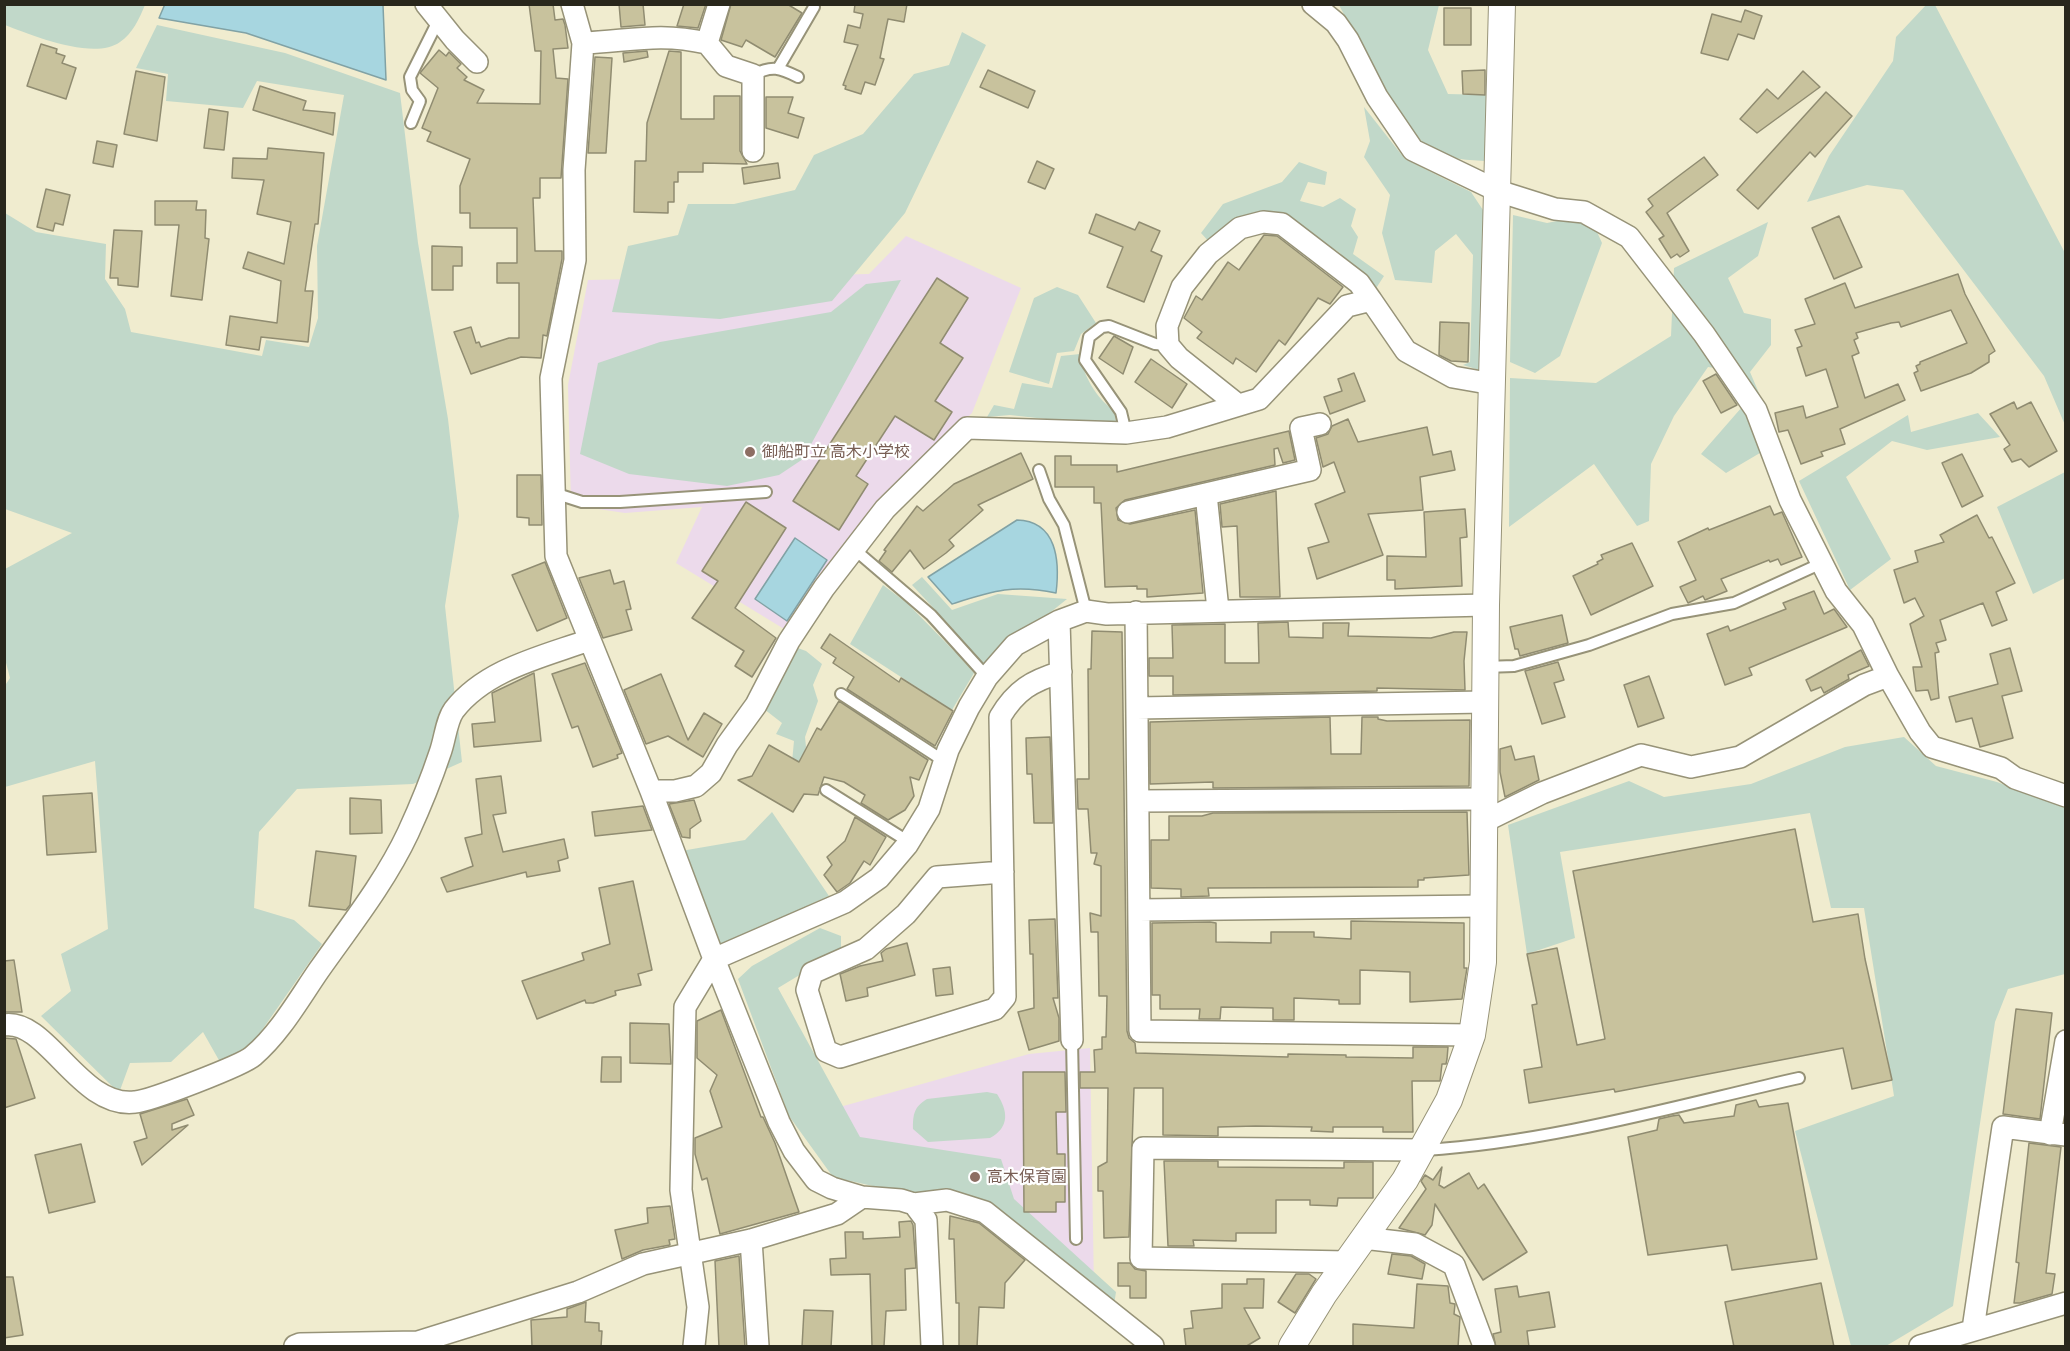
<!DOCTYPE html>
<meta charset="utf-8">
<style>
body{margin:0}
#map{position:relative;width:2070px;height:1351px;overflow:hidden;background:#f0eccf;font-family:Figtree,sans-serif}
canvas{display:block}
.frame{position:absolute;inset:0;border:6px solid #29271c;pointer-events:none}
</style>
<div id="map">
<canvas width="2070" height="1351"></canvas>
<div class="frame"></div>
</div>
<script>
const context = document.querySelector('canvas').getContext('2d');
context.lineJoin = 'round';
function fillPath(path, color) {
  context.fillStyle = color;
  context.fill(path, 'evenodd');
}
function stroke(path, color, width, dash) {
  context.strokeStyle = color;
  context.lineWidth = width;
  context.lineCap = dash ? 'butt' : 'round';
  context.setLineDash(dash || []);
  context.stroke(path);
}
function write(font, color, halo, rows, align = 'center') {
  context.font = font + ' Figtree,"Noto Sans JP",sans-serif';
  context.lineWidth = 4.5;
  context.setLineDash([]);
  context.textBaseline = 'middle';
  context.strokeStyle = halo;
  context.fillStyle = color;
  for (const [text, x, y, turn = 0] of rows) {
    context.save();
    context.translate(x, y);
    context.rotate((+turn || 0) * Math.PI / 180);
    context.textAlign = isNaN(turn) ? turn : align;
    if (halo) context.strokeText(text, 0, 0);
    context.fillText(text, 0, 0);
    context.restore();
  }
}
fillPath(new Path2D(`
 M906,236L1021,288L972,413L889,490L789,632L676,563L702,507L625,513L571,505L568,385L588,280L869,274Z
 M1090,1048L1094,1290L991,1201L797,1119L1029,1054Z`), '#ecdaeb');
fillPath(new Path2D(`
 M1927,4L1935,5L2065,253V425L2044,376L1903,190L1867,185L1807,202L1829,156L1893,61L1896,37Z
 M4,5L5,4L145,5C139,19 133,33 120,42C94,61 31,35 5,25Z
 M1339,5H1439L1428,50L1448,94L1488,95L1485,161C1464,160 1446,159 1428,146C1397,124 1358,40 1339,5Z
 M157,25L285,53L400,93L418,243L448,419L459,516L445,606L462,762L413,784L297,789L259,832L254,908L294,920L322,944L253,1043L220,1062L203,1032L171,1062L130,1063L119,1093L41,1016L71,991L61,954L108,929L95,761L5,787L4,687L10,678L4,655L5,569L72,533L5,509V213L36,232L106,244L105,279L125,309L131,332L262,356L266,340L309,347L318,318L317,246L344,95L257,81L243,108L166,101L168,74L136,68Z
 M962,32L986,45L905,213L832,301L720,319L612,312L628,246L678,235L688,204H734L795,190L814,155L863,134L914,74L949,65Z
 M1364,107L1405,159L1471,192L1489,219L1483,363L1479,370L1463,365L1470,362L1473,255L1456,234L1435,251L1432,283L1395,280L1382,233L1390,195L1364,157L1370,141Z
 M1299,162L1327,172L1325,185L1308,182L1300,201L1323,207L1340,198L1356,209L1351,226L1358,237L1353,254L1384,276L1373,293L1359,283L1340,253L1282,214L1239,217L1211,244L1201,233L1223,204L1282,182Z
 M1513,215L1547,223L1577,217L1593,223L1602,243L1560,356L1535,373L1510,362Z
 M1768,222L1758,256L1728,278L1744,313L1771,319V345L1750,372L1773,426L1765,450L1726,473L1701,454L1742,407L1730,370L1708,367L1674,416L1651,464L1649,521L1637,526L1594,464L1509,527L1510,378L1596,383L1671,336L1674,268Z
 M901,280L803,459L779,475L727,486L629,474L580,454L598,363L660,342L831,312L866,284Z
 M1057,287L1078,295L1096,323L1081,334L1074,351L1057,353L1049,384L1009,372L1034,298Z
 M1080,354C1082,373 1097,400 1114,410L1117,427L1010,415L987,417L994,405L1014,409L1022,383L1052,388L1061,356Z
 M1978,413L2000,437L1927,450L1892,441L1846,477L1891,559L1850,590L1799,481L1908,415L1911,432Z
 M2065,472V578L2033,594L1997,507Z
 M922,577L952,610L998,594L1067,599L985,665L956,653L974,673L952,710L850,644L883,585L907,603L956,653L953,629L912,585Z
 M792,646L806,651L822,664L813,685L818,701L805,737L806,747L800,763L792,762L794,741L776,734L782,723L764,709L771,690L781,679Z
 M1904,737L1936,766L1997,782L2065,808V974L2008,989L1995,1022L1953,1306L1886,1346H1851L1795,1131L1894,1096L1864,908H1831L1810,813L1560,852L1575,938L1527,954L1508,825L1629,781L1664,797L1751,784L1845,747Z
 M772,812L829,896L718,946L681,851L745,840Z
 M820,928L841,936V950L778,988L860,1137L1001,1159L1014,1199L1116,1292L1114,1305L1001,1215L833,1177L789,1116L738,979L752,966Z
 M987,1092L997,1094C1008,1111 1010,1127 990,1138L928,1142L913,1129C913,1114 914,1107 927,1099Z`), '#c1d8c9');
const water = new Path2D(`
 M165,4L383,5L386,80L246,33L159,18Z
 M1017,520C1057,521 1060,561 1056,593C1013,584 993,591 952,604L928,577Z
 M795,538L827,560L787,621L755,599Z`);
fillPath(water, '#a7d6e0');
stroke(water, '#81a2a5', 1.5);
const building = new Path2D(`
 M529,4H553L555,20L563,19L565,25L568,48L553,49L556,78L568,79L561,178H540V198H533L535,251H562V259L547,336L543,335L541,358L521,357L471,374L454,332L471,327L476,343L479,342L481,347L509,338H519V283H497V263H517V228H470V213H460V186L470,159L427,141L431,132L422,128L438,88L420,73L439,50L446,56L449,52L461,64L457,68L467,77L464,80L484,90L477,103L540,104L541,51H535Z
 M619,4H643L645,25L621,27Z
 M684,4H706L698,28L677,26Z
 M731,4H787L802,13L775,57L746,40L742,47L721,40Z
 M855,4H907L904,22L888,19L880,58L884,59L875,85L865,82L861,94L845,89L846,86L843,85L858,45L844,42L848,25L860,28L863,14L854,12Z
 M1444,8H1471V45H1444Z
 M1745,10L1762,16L1754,39L1738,34L1728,60L1701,53L1712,14L1741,22Z
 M41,44L57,49L56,53L65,56L62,63L76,68L66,99L27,86Z
 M647,51L648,57L624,62L623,53Z
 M669,51L681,52V119H714V96H740V151L747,164L703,163V172H678V182H674V202H668V213L634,212L635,161H646L647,123Z
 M595,57L612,58L606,153H588Z
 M988,70L1035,91L1028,108L980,87Z
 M1485,70V95L1463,94L1462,71Z
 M136,71L165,77L157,141L124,134Z
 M1803,71L1820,87L1757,133L1740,119L1767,89L1778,99Z
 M260,86L306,101L303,110L335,113L333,135L253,110Z
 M1826,92L1852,116L1815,157L1810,152L1758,209L1737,190Z
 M766,97H793L788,113L804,118L798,138L766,128Z
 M209,109L228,112L224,150L204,148Z
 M97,141L117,145L113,167L93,163Z
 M268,148L324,153L318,224H315L305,291H313L308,342L261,337L259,350L226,345L230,316L277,323L281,281L243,268L248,252L284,264L291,222L257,214L264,180L232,178L233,158L267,159Z
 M1704,157L1718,175L1667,213L1689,251L1680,257L1677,254L1671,258L1659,239L1664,236L1646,212L1653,206L1648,199Z
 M1037,161L1054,169L1045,189L1028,182Z
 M778,163L780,178L744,184L742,168Z
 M46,189L70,195L63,225L55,223L53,231L37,227Z
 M155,201H197L196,210H206L205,238L209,239L202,300L171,296L179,225H155Z
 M1096,214L1135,230L1139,222L1160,231L1151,251L1162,256L1144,302L1107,287L1123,247L1089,233Z
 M1839,216L1862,267L1834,279L1812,228Z
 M114,230L142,231L138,287L118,285V278H110Z
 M1264,235L1277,236L1343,287L1330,304L1318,298L1285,345L1279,340L1256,372L1236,358L1233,364L1197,338L1202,332L1184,318L1196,296L1202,300L1228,262L1239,270Z
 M432,246L462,247V266H453V290H432Z
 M1958,274L1965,294L1995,351L1989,355V362L1971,373L1921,391L1914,373L1918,371L1916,366L1920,364V362L1967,343L1951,310L1901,327L1899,322L1891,323L1856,333L1858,338L1854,340L1859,353L1852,356L1865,398L1898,384L1905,400L1840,429L1845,444L1821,452L1823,456L1801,464L1788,430L1779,432L1775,413L1803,406L1806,418L1838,407L1826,369L1806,376L1797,348L1802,346L1795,330L1815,324L1805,299L1845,283L1855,308Z
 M937,278L968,298L940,343L963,358L935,401L952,412L934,440L895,416L856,476L868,484L839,530L793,501Z
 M1440,322L1469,323L1468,362L1451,361L1439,355Z
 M1114,336L1133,347L1123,374L1099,358Z
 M1151,359L1187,384L1172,408L1135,382Z
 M1354,373L1365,401L1330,414L1324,397L1342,391L1338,379Z
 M1716,374L1737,405L1721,413L1703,381Z
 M2014,402L2017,409L2031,402L2057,451L2029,467L2021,459L2012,462L2004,449L2010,445L1990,414Z
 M1348,419L1358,442L1427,427L1433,455L1451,451L1455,470L1420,477L1423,510L1368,514L1383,555L1317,579L1308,548L1329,542L1315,504L1345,492L1334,462L1323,467L1316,438L1328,434L1332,426Z
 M1289,431L1295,460L1283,463L1278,448L1274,449L1275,465L1125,500L1116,508L1118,520L1130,524L1195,510L1203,593L1147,597V589H1137V586L1105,587L1101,503H1094V487H1055V456H1071V465H1117V472Z
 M1021,453L1033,479L978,505L983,510L949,540L954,546L946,553L924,569L910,550L892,572L879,561L886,551L884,550L917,506L923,511L954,484Z
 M1962,454L1983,496L1962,507L1942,463Z
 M517,475H541L542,525H529V518L517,517Z
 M1276,491L1280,597H1240L1237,526L1222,527L1220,504Z
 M746,502L786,528L735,608L776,638L752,677L735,666L744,651L692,618L718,581L702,571Z
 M1770,506L1774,515L1782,512L1802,557L1781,565L1778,559L1770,562L1769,560L1721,579L1727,591L1705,600L1703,596L1688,603L1680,587L1696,580L1678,542L1708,528L1709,530Z
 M1465,509L1467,537L1460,538L1462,586L1395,589V580H1387V556L1426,557L1424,512Z
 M1977,515L1989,538L1992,537L2015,583L1996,592L2007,620L1992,626L1983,603L1940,620L1946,640L1936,643L1939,652L1935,653L1939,698L1931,700L1928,690L1916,691L1913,667H1922L1910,624L1924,616L1915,598L1904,603L1894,570L1918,562L1915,551L1944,542L1940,535Z
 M1632,543L1653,586L1591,615L1573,576L1598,564L1597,562L1603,559L1601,555Z
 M545,562L567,618L537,631L512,575Z
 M610,570L614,584L624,581L631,609L626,610L632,630L603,638L579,578Z
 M1814,591L1824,614L1834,609L1847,627L1749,668L1752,675L1725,685L1707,634L1728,626L1730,631L1786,609L1783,603Z
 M1562,615L1568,643L1520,656L1518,649H1515L1510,627Z
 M1288,622L1289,637L1323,638V623H1349L1348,636L1431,638L1454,632H1467L1464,661L1465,690L1377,688V691L1173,695V676H1149V658H1173L1172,625L1225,624V663H1259L1258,623Z
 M1092,631L1122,632L1127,1031L1129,1038L1135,1043L1136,1053L1288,1057V1054L1346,1055V1057L1413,1058V1047H1448L1447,1059L1446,1064H1442L1440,1081H1412L1413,1132H1383V1127H1333V1132L1311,1131L1312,1127L1256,1126L1218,1127V1136L1163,1135V1088H1134L1129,1237L1104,1238L1103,1191H1098V1167L1107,1162L1108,1088H1080V1072H1095L1094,1050L1102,1049V1037H1106L1107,996H1099L1098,932H1091L1090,913L1101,916V866L1094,864L1097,853H1091L1088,809H1078L1077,779H1089L1088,669H1091Z
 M830,634L899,682L901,678L953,711L935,746L847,689L854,677L833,663L836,658L821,648Z
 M2010,648L2022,691L2002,696L2013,738L1980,747L1972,718L1956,722L1949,697L1998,684L1990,654Z
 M1861,650L1869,666L1848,675L1849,679L1824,693L1821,687L1811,691L1806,680Z
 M1558,662L1564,680L1554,683L1565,717L1542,724L1525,671Z
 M585,663L622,753L617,755L618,758L593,767L578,726L572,728L552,674Z
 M534,673L541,741L474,747L472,724L495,722L492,693Z
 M661,674L688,740L704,713L722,724L703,757L668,736L646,744L624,690Z
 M1649,676L1664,718L1638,727L1624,685Z
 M839,701L928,760L919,780L910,777L914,796L905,810L888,820L861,803L865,795L844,782L824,777L818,795L804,794L793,812L738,780L752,776L769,745L799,762L817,728L821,730Z
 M1330,717L1331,754H1361L1362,717H1378V719L1387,721L1470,720L1469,786L1213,788V782L1150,784V722Z
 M1050,737L1053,823H1034L1032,774H1027L1026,738Z
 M1511,746L1515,760L1534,756L1539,780L1505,797L1500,772V749Z
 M501,776L506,813L493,815L503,852L564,839L568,858L558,861L560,871L527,877L526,872L447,892L441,878L473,866L465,838L482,834L476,779Z
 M92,793L96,852L47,855L43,796Z
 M350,798L381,800L382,833L350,834Z
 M694,800L701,821L690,829V838L682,837L669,804Z
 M643,806L652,830L595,836L592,812Z
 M1467,812L1469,875L1424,878V880H1418V887L1208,888L1209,896L1181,897V889L1151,888V840H1169V816H1202L1213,813Z
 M855,817L886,837L870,865L864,861L850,883L837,892L824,875L832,865L827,857L845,841Z
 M1795,829L1813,922L1858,914L1865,959L1892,1080L1852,1089L1843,1048L1615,1092L1614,1089L1529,1103L1524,1070L1542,1067L1532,1005L1537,1004L1527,954L1557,948L1577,1045L1605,1039L1573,871Z
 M316,851L356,856L350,905L346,910L309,906Z
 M633,881L652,970L638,974L641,985L615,991L616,995L593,1003H586L585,1000L537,1019L522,981L584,960L582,953L610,944L599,888Z
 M1055,919L1058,998H1053L1059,1018V1041L1029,1050L1018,1012L1034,1008L1033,954H1030L1029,920Z
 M1351,921L1464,923V968H1467L1462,999L1410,1002V972L1360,970V1004H1339V1000L1294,998V1020H1273V1008L1221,1007L1220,1019H1199L1200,1009H1160V995H1152V923L1210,922L1216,923V942L1271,943V932H1314V937L1351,939Z
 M907,943L915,975L867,988L868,996L846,1001L840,974L860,966L883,961L881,953L886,949Z
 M14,960L22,1012H4V961Z
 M950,967L953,994L936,996L933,969Z
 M2016,1009L2052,1013L2040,1119L2003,1114Z
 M721,1010L761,1117H763L775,1143L799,1212L720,1234L707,1178L702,1180L695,1154V1138L722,1127L710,1091L717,1075L697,1058V1021Z
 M630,1023L669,1024L671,1064L630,1063Z
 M4,1038L16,1039L35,1098L4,1108Z
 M602,1057H621V1082H601Z
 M1023,1072H1065L1066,1112H1056L1057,1154H1065V1202H1056V1212H1024Z
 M187,1099L194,1115L172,1124V1130L188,1125L142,1165L134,1142L147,1138L140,1114Z
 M1756,1100L1759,1107L1788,1103L1817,1259L1732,1270L1727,1245L1648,1255L1628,1137L1657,1130L1659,1119L1672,1116L1679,1115L1684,1123L1734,1116L1736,1105Z
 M2029,1143L2061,1147L2046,1273L2055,1274L2052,1294L2020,1303H2014L2019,1263L2016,1262Z
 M81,1144L95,1202L49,1213L35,1155Z
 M1164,1161H1218V1167L1344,1168V1162H1373V1198H1338L1337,1206L1310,1205V1200H1276V1233H1236V1241L1193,1240L1194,1246H1168Z
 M1442,1167L1439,1185L1444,1188L1469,1173L1478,1189L1484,1184L1527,1252L1483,1280L1435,1204L1432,1225L1425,1235L1399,1228L1426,1189L1421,1181L1425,1175L1433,1180Z
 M670,1206L675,1239L669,1240L670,1245L643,1250L622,1259L615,1230L648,1223L647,1208Z
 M950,1216L979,1223L1025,1260L1005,1283L1004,1308L979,1307L977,1347H959V1303H956L954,1239H949Z
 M911,1221L913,1225L916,1268L905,1269L906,1310L886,1311L884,1346H872L870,1274L831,1275L830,1259L846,1258L845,1232H863V1239L900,1237L899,1222Z
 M1392,1254L1411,1256L1425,1264L1422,1279L1388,1274Z
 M739,1256L745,1347H719L715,1261Z
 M1118,1263H1130L1135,1269L1146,1271V1298H1130V1286H1118Z
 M1296,1274H1309L1316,1279L1295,1313L1278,1302Z
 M4,1277H13L23,1335L4,1338Z
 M1247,1279H1264L1263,1308H1244L1260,1338L1245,1347H1186L1184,1329L1193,1328L1191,1311L1222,1308V1284H1247Z
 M1821,1283L1834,1347H1734L1725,1302Z
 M1417,1284L1448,1286L1450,1303L1455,1304L1454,1314L1460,1317L1458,1347H1353V1324L1414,1328Z
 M1517,1286L1519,1297L1549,1292L1555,1327L1527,1331L1529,1347H1496L1493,1334L1501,1332L1495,1289Z
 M586,1302L585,1322L599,1323V1331H602L601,1347H532L531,1320L567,1317V1309Z
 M804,1310L833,1311L831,1347H802Z`);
fillPath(building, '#c8c29d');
stroke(building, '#908c71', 1.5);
const service = new Path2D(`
 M779,67L814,7
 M753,75C772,65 780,68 798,77
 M411,123L420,101L412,90L410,77L438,21
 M1126,433L1121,412L1085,360L1089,337L1102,327L1109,326L1155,344L1168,345
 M1039,470L1049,499L1064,525L1086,611
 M554,493L582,502H620L766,492
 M854,549L931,615L987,677
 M1485,667L1514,666L1589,645L1672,614L1734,603L1822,563
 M841,694L944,761
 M826,790L909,842
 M1072,1040L1076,1239
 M1425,1150C1551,1142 1676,1106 1799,1078`);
const minor = new Path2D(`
 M426,4L455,40L477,62
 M572,4L583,43L574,170L575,260L551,378L556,556L651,791L714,959L779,1122L794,1151L816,1180L832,1188L862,1197L901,1200L914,1204L926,1220L932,1346
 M719,4L707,43L726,66L753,75V151
 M1313,4L1336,23L1348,40L1377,97L1413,150L1498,191L1555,209L1584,212L1629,237L1704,334L1756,410L1790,500L1836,591L1863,625L1888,676
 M583,43C630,41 659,32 707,43
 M1238,405L1179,358L1168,345L1167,326L1182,287L1208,254L1240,228L1263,222L1282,224L1359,283L1371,300
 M1206,494L1218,610
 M1128,512L1310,470L1301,428L1320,424
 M1136,612L1140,1031L1472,1035
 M1059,621L1072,1040
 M1137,708L1485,702
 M651,791H675L696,786L711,773L727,745L756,705L789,641L824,588L885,509L967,428L1126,433L1167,427L1259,399L1347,306L1371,300L1406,351L1453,377L1493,384
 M1138,801L1483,799
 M1483,822L1542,793L1641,755L1691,767L1740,757L1864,685L1888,676L1920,732L1932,747L2001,768L2015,778L2066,796
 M1003,872L937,877L906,914L866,949L812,973L807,990L826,1051L840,1057L995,1009L1005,997L1000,717C1016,690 1032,681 1061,672
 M1139,910L1483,906
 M4,1025C47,1018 80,1109 135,1102C150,1101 243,1065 253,1056C280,1033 299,999 319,970C350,926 385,882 408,833C420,807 431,780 440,753C445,740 446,721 454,710C486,669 542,657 589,640
 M2050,1134L2066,1041
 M914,1204L947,1200L985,1212L1153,1346
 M1363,1238L1415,1244L1454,1265L1484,1346
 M751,1240L758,1346
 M1347,1262L1141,1258L1143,1148L1422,1150
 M1973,1329L2003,1127L2066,1135
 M295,1346L300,1344L418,1342L578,1292L643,1264L751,1240L837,1214L862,1197
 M694,1346L698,1307L681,1190L685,1007L714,959L845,902L879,878L907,845L929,809L948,750L969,707L987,677L1015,645L1059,621L1086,611L1107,614L1486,605
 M1920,1346L2066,1303`);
const tertiary = new Path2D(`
 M1292,1346L1324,1294L1405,1180L1449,1100L1472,1035L1483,962L1486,605L1502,4`);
stroke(service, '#979378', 14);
stroke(minor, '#979378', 24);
stroke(tertiary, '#979378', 28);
stroke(service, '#fff', 10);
stroke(minor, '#fff', 21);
stroke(tertiary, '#fff', 26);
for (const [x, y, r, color] of [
 [750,452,6,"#8d6e63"],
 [975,1177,6,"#8d6e63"]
]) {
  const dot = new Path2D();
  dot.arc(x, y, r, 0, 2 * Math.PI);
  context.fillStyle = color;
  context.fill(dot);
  stroke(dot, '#fff', 2);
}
write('16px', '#785e54', '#fff', [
 ["御船町立 高木小学校",762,452],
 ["高木保育園",987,1177]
], 'left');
</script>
